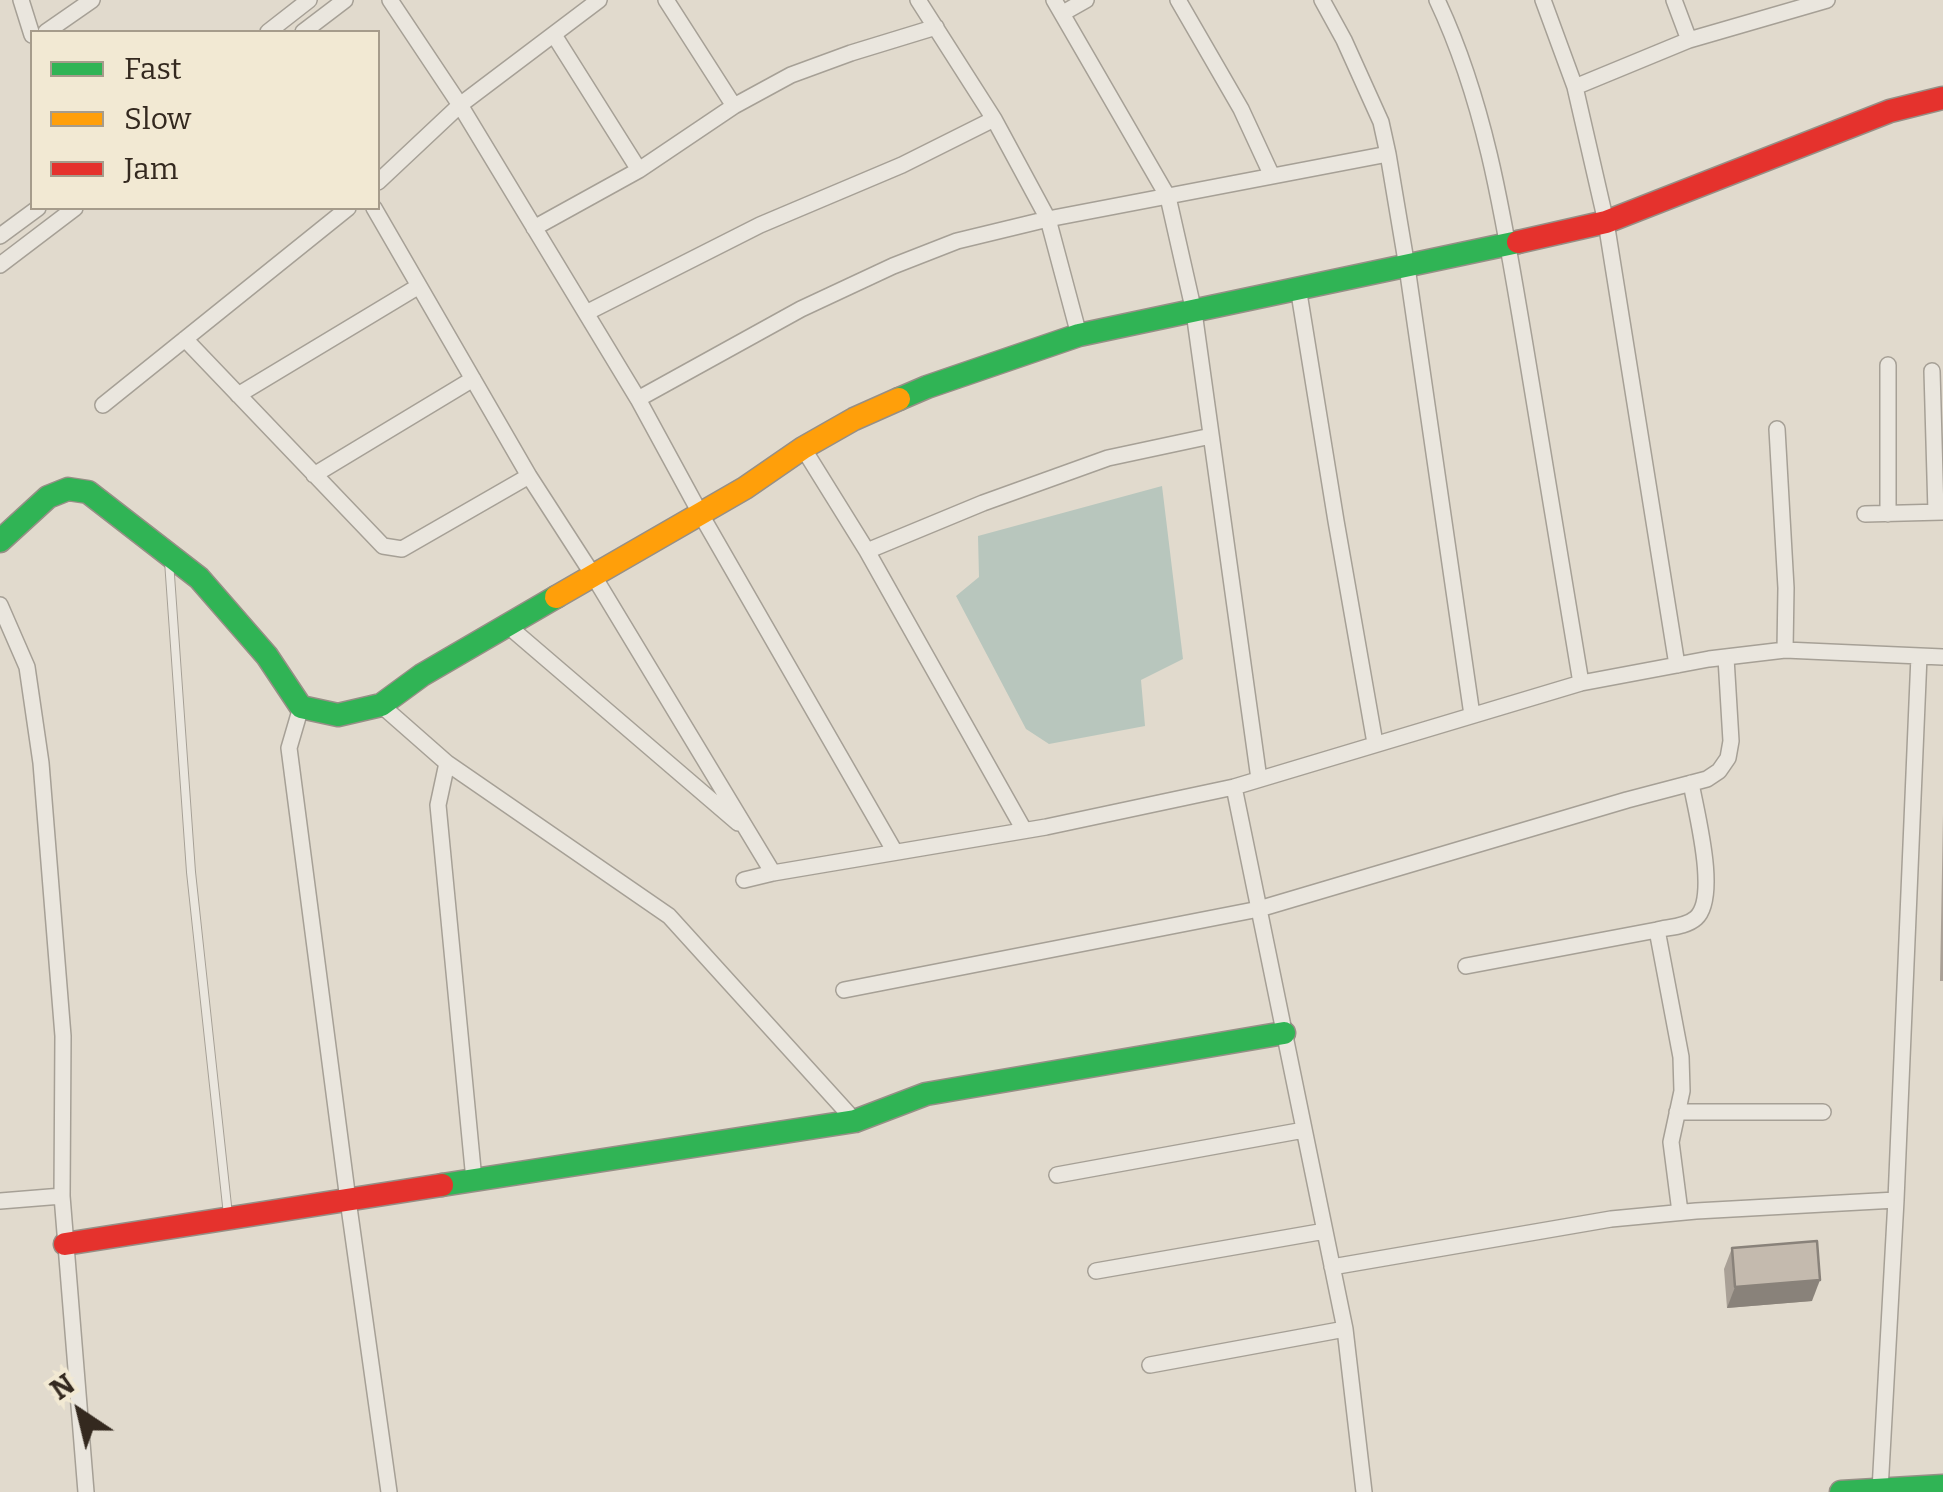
<!DOCTYPE html>
<style>
body{margin:0}
#map{position:relative;width:1943px;height:1492px;overflow:hidden;background:#e1dacd;font-family:Bitter,serif}
canvas{display:block}
.legend{position:absolute;left:30px;top:30px;width:350px;height:180px;box-sizing:border-box;background:#f2e9d3;border:2px solid #a69c8b;margin:0;padding:12px 18px;list-style:none;font-size:30px;color:#34291f}
.legend li{display:flex;align-items:center;gap:20px;height:50px}
.legend b{width:50px;border:2px solid #a69c8b}
.north{position:absolute;left:30px;top:1362px;width:100px;height:100px;-webkit-text-stroke:8px #f2e9d3;paint-order:stroke;rotate:325deg;font-size:28px;font-weight:700;line-height:40px;text-align:center;color:#34291f}
.north::after{content:'';display:block;margin:auto;width:35px;height:45px;background:#34291f;clip-path:polygon(50% 0,100% 100%,50% 72%,0 100%)}
</style>
<div id="map">
<canvas width="1943" height="1492"></canvas>
<ul class="legend">
<li><b style="height:12px;background:#30b455"></b>Fast</li>
<li><b style="height:12px;background:#ff9f0a"></b>Slow</li>
<li><b style="height:12px;background:#e5322d"></b>Jam</li>
</ul>
<div class="north">N</div>
</div>
<script>
const context = document.querySelector('canvas').getContext('2d');
context.lineJoin = 'round';
function fillPath(path, color) {
  context.fillStyle = color;
  context.fill(path, 'evenodd');
}
function stroke(path, color, width, dash) {
  context.strokeStyle = color;
  context.lineWidth = width;
  context.lineCap = dash ? 'butt' : 'round';
  context.setLineDash(dash || []);
  context.stroke(path);
}
fillPath(new Path2D(`
 M1162,486L1183,659L1141,680L1145,726L1049,744L1026,729L956,596L979,577L978,536Z`), '#b8c6bd');
const lane = new Path2D(`
 M169,561L191,872L228,1215`);
const street = new Path2D(`
 M21,0L32,35
 M390,0L460,105L638,399L700,513L895,852
 M666,0L734,106
 M918,0L994,119L1048,219L1079,335
 M1054,0L1168,197L1194,312L1259,779
 M1178,0L1241,109L1272,176
 M1322,0L1344,40L1381,122L1388,154L1407,267L1472,715
 M1437,0C1488,108 1505,228 1525,345C1544,458 1562,570 1581,683
 M1543,0L1575,87L1606,222L1677,665
 M1674,0L1689,40
 M1063,13L1086,0
 M46,32L92,0
 M268,32L309,0
 M303,32L345,0
 M554,35L639,170
 M1575,87L1689,40L1827,0
 M378,182L460,105L599,0
 M374,208L529,476L593,575L773,873
 M534,228L639,170L734,106L791,75L851,53L936,27
 M0,236L38,208
 M0,265L75,208
 M1298,287L1336,521L1375,743
 M586,313L760,225L902,165L994,119
 M185,339L383,546L402,549L529,476
 M1888,365V514
 M1932,371L1936,512
 M238,395L419,286
 M638,399L801,309L893,266L957,241L1048,219L1388,154
 M103,405L348,208
 M1777,429L1786,588L1785,650
 M803,448L867,551L1024,830
 M314,475L473,379
 M1865,514L1943,512
 M867,551L983,503L1108,458L1211,436
 M0,605L27,667L41,763L63,1036L62,1196
 M507,625L738,823
 M381,705L447,763L669,916L855,1121
 M301,707L289,748L348,1200L389,1492
 M447,763L438,805L474,1180
 M1234,787L1345,1329L1364,1492
 M744,880L773,873L1046,827L1234,787L1581,683L1709,659L1785,650L1943,657
 M1657,930L1681,1057L1682,1091L1671,1142L1680,1212
 M1466,966L1657,930C1669,927 1686,927 1696,918C1719,897 1696,812 1691,783
 M844,990L1259,909L1627,800L1707,779L1719,771L1728,758L1731,741L1726,658
 M1677,1112H1823
 M1057,1175L1304,1130
 M0,1201L62,1196L86,1492
 M1332,1267L1611,1219L1696,1211L1896,1200
 M1096,1271L1325,1231
 M1150,1365L1345,1329
 M1880,1490L1896,1200L1919,656`);
const fast = new Path2D(`
 M899,399L927,387L1079,335L1518,242
 M0,541L48,497L68,489L88,492L199,578L267,656L301,707L338,715L381,705L422,675L556,597
 M442,1185L855,1121L926,1094L1284,1033
 M1841,1492L1943,1486`);
const slow = new Path2D(`
 M556,597L745,488L803,448L854,419L899,399`);
const jam = new Path2D(`
 M1518,242L1606,222L1890,111L1943,98
 M65,1244L442,1185`);
stroke(lane, '#a6a096', 10);
stroke(street, '#a6a096', 18);
stroke(fast, '#968f86', 25);
stroke(slow, '#968f86', 25);
stroke(jam, '#968f86', 25);
stroke(lane, '#eae6de', 8);
stroke(street, '#eae6de', 15);
stroke(fast, '#30b455', 22);
stroke(slow, '#ff9f0a', 22);
stroke(jam, '#e5322d', 22);
fillPath(new Path2D(`
 M1943,814V981H1940Z
 M1732,1248L1812,1301L1727,1308L1724,1269Z`), '#a9a096');
fillPath(new Path2D(`
 M1820,1280L1812,1301L1727,1308L1735,1287Z`), '#89827a');
const building = new Path2D(`
 M1817,1241L1820,1280L1735,1287L1732,1248Z`);
fillPath(building, '#c4baae');
stroke(building, '#89827a', 2.5);
</script>
